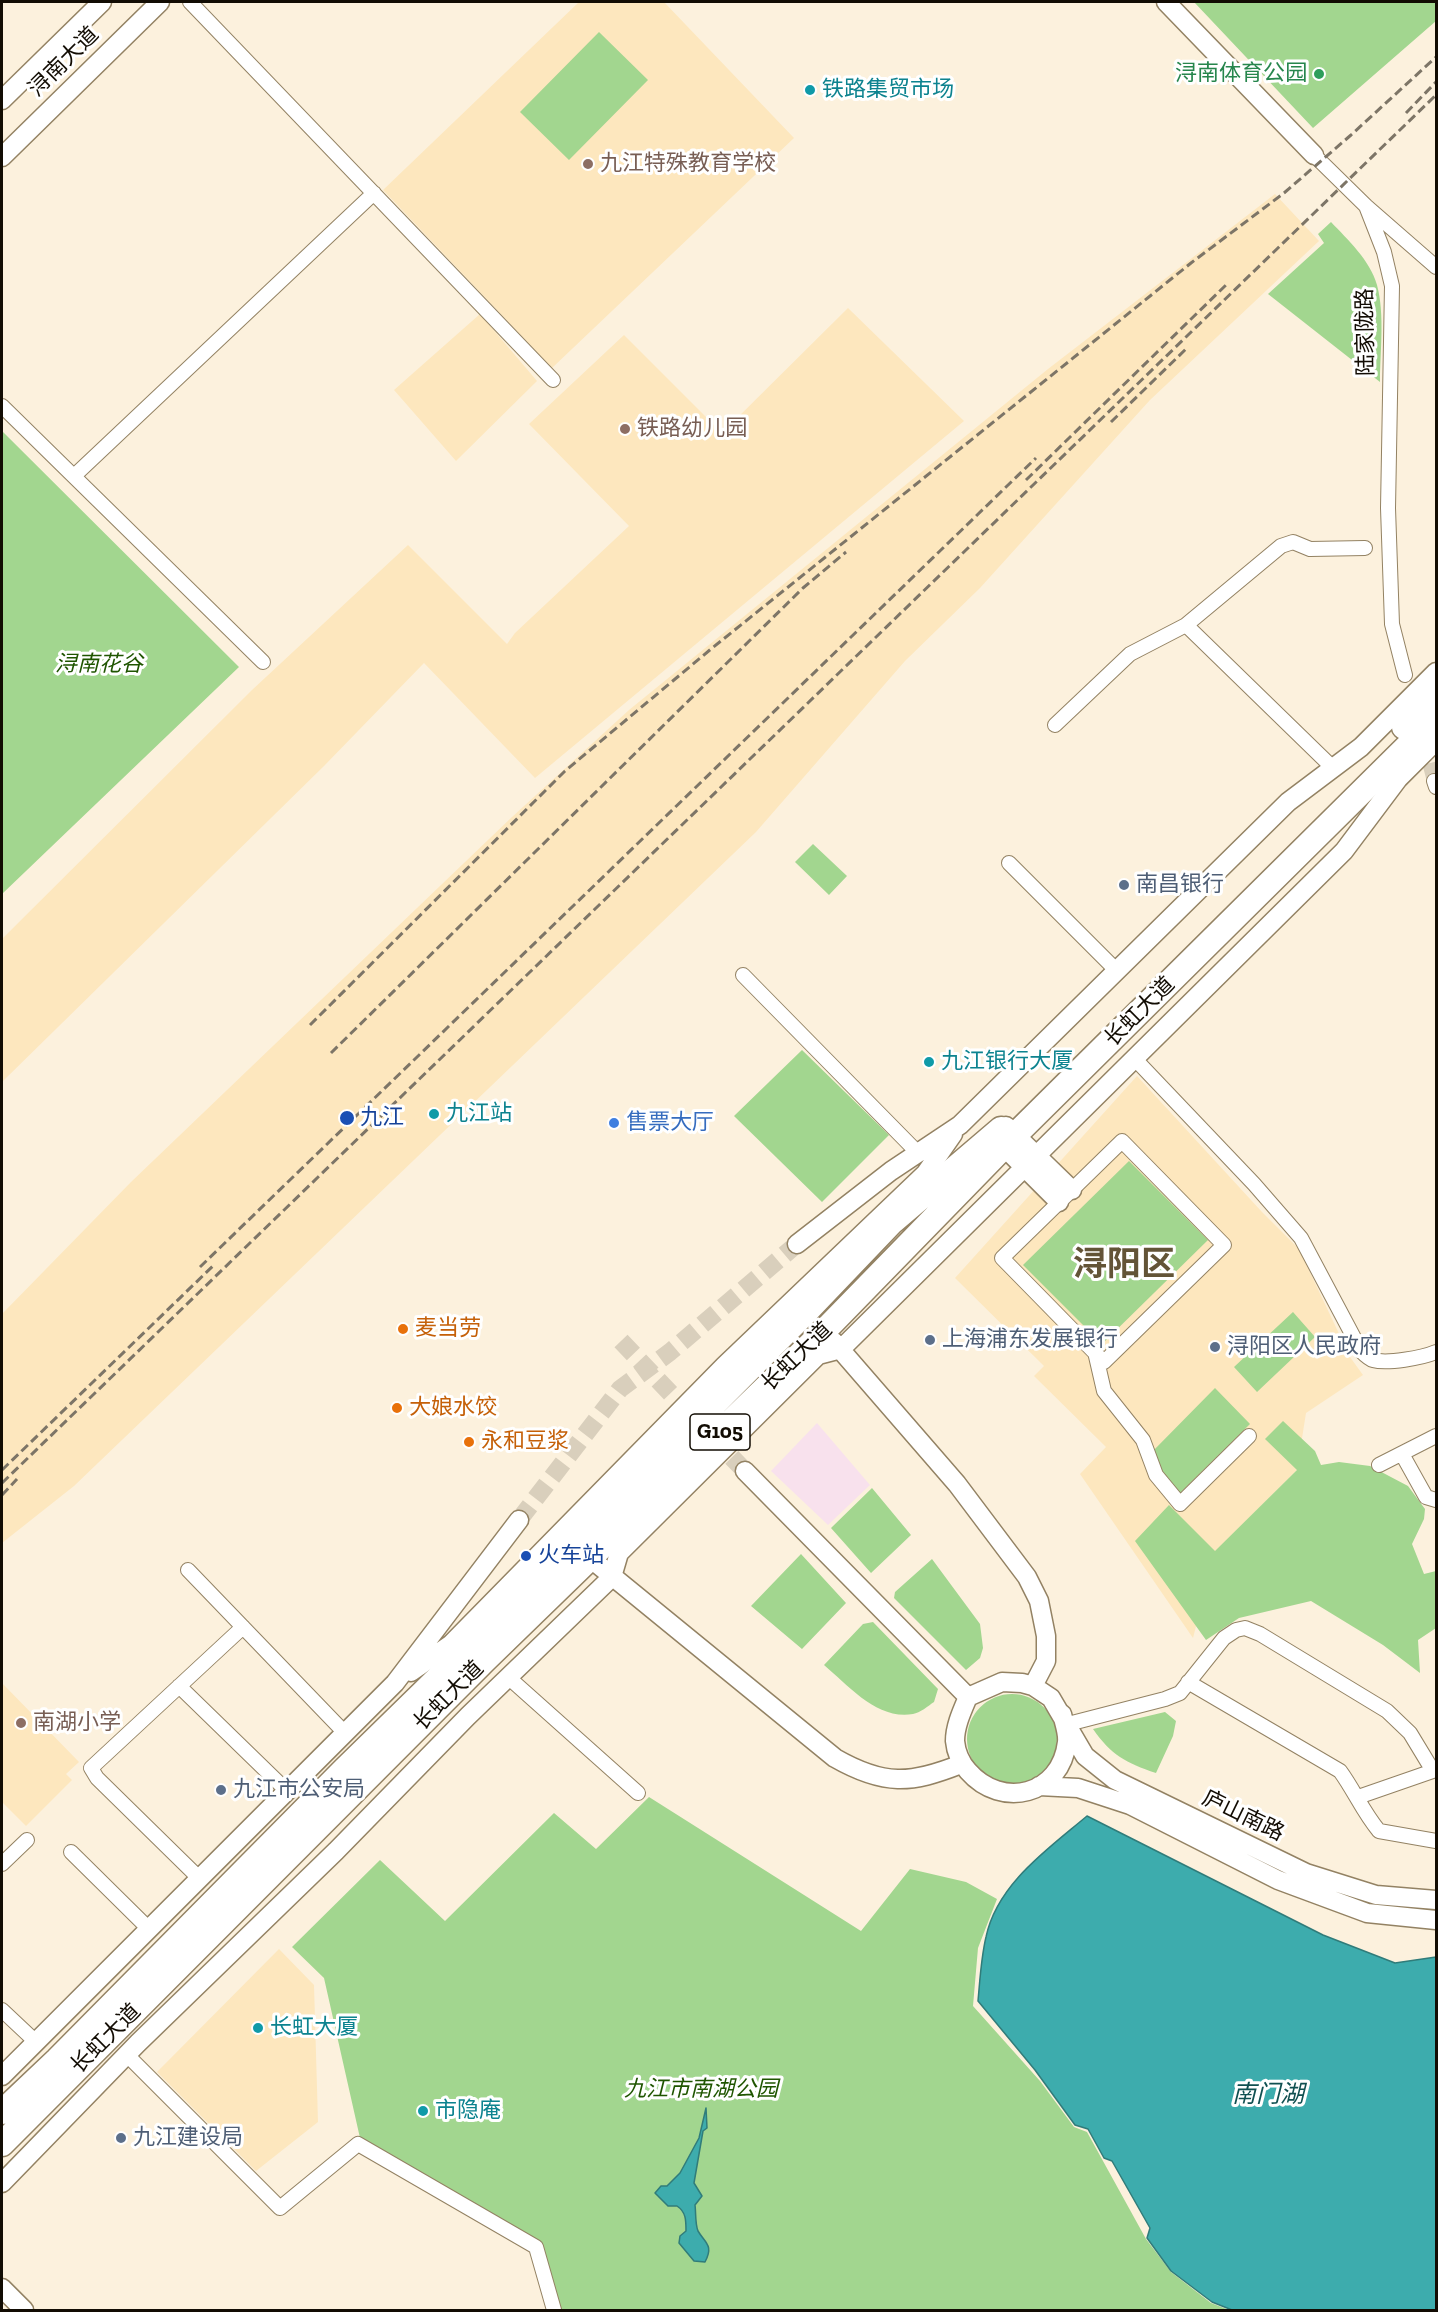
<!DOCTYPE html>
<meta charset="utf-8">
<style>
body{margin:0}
#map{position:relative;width:1438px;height:2312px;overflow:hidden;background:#fcf1dd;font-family:"Zilla Slab",serif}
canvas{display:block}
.frame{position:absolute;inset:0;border:3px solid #120c03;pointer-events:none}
</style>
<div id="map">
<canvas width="1438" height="2312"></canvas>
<div class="frame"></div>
</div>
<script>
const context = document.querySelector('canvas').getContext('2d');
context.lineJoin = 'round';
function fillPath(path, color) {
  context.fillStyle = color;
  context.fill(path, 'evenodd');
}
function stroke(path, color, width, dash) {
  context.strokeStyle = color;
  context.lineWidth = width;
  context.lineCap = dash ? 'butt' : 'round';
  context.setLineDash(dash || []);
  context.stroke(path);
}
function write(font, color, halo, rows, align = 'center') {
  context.font = font + ' "Zilla Slab","Noto Sans SC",serif';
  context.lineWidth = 6;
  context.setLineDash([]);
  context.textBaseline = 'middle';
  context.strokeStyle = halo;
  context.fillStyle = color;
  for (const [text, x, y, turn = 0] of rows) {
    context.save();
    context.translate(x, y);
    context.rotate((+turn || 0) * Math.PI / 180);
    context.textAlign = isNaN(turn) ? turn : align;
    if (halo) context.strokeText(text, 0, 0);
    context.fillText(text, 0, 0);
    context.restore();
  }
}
fillPath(new Path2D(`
 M579,2H664L794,138L552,368L383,190Z
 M1275,194L1319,241L1150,400L980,588L905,661L756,832L74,1486L2,1543V1314L131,1182L512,817L629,710L1048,369Z
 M848,308L964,421L535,778L424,663L324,766L2,1082V939L252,690L408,545L507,644L515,633L629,526L529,424L624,335L722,433Z
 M480,314L537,381L456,461L394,390Z
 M1137,1076L1262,1212L1299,1249L1350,1357L1363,1375L1306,1413L1297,1470L1215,1552L1193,1638L1080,1474L1106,1447L1034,1376L1044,1366L955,1278Z
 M2,1683L79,1762L66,1774L72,1780L26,1826L2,1802Z
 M279,1949L314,1985L318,2122L256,2171L157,2072Z`), '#fde7be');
fillPath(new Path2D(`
 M817,1423L870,1485L828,1525L771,1471Z`), '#f8e1ed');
fillPath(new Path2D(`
 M1194,2H1436V21L1313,128Z
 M599,32L648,80L569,160L520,112Z
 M1331,222C1348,240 1370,260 1377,285C1385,315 1380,352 1380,382L1268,294L1324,243L1318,234Z
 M2,431L239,667L2,894Z
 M813,844L847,876L829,895L795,862Z
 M802,1050L889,1135L822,1202L734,1116Z
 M1129,1161L1208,1240L1102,1344L1023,1265Z
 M1293,1312L1315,1337L1257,1392L1234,1367Z
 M1215,1388L1250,1424L1178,1495L1159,1470L1152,1452Z
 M1283,1421L1315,1451L1321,1465L1339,1462L1370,1466L1408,1486L1425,1509L1424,1519L1412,1544L1424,1574L1436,1571V1628L1418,1640L1420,1673L1383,1645L1311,1601L1239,1618L1206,1640L1135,1541L1169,1505L1215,1551L1297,1470L1265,1439Z
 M872,1488L911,1535L871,1573L831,1528Z
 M801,1554L846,1603L802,1649L751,1606Z
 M932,1559L980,1624L983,1648L980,1658L966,1670L894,1598L895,1592Z
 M873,1622L938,1689L934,1702C928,1706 920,1713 913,1714C877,1720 850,1687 824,1665L863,1624Z
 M967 1739a45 45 0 1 1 90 0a45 45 0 1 1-90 0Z
 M1165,1712L1176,1721L1173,1736L1156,1773C1126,1763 1111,1755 1093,1729Z
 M649,1797L861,1931L910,1869L966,1882L997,1899L978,1948L973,2006L1040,2081L1074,2127L1087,2132L1146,2239L1171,2272L1211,2303L1229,2310H561L541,2242L360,2138L324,1978L292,1947L380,1860L445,1921L554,1813L596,1849Z`), '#a2d68f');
const water = new Path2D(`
 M1087,1816L1323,1935L1395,1963L1436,1957V2310H1232L1212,2302L1171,2271L1147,2238L1150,2228L1112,2161L1104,2158L1088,2129L1075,2125L1035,2070L978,2001C980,1980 981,1958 986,1937C997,1884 1048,1849 1087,1816Z
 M706,2108L707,2128L703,2131L694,2183L702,2196L695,2205C696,2212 695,2224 698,2231C705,2243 714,2245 705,2262L694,2261L679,2243L680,2236L686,2231C686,2220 686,2212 677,2206H668L655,2193L661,2186H667L680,2173L699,2138Z`);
fillPath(water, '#3dacad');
stroke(water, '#307c7a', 1.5);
stroke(new Path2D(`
 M1424,743L1434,781`), '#d9cfbc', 14, [14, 7]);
stroke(new Path2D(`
 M621,1341L694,1418
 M713,1438L745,1471
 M519,1520L620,1389L670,1352L797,1244`), '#d9cfbc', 18, [18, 9]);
const street = new Path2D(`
 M190,2L553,380
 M1314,155L1366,206L1436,267
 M1366,206L1384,252L1392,286L1388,508L1392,624L1405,675
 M2,406L263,662
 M74,476L374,193
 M1186,625L1333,768
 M1055,725L1130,654L1186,625L1281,546L1293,542L1310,549L1365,548
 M1434,781L1436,787
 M1009,863L1117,971
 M743,975L918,1153
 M1134,1058L1254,1184L1301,1238L1361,1351C1364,1354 1369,1359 1373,1360C1387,1364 1422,1358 1436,1352
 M1122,1141L1224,1245L1104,1362L1002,1258Z
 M1095,1352L1104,1391L1143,1440L1156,1475L1180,1504L1249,1436
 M1402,1454L1426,1497L1436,1500
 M1379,1465L1436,1436
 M188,1570L345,1733
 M508,1677L638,1793
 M1188,1682L1340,1771C1354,1790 1363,1812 1379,1831L1436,1841
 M179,1686L287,1791
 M1068,1724L1165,1699L1180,1693L1224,1638L1236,1630L1245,1628L1260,1634L1387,1711L1410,1733L1433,1771L1358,1797
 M71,1852L149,1929
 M2,1864L27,1840
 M199,1878L97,1778L91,1768L243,1627
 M2,2010L36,2042
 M127,2055L280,2208L358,2144L536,2247L554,2310`);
const secondary = new Path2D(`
 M1166,2L1314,155
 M2,100L102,2
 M2,157L160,2
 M1006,1126L1072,1190
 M995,1138L1059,1202
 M921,1180L953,1134
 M797,1244L891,1171L960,1125L1288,802L1361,747L1436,672
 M833,1341L957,1484L1027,1577L1039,1601L1046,1636V1661L1033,1686
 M745,1471L968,1697
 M590,1558L835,1758C884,1786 911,1784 961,1764
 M411,1672L451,1644L724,1366L928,1171
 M1062,1714C1064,1723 1068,1733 1067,1742C1061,1795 1002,1810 968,1771C961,1763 956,1752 955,1741C955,1726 962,1711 968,1697L1002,1682L1022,1683L1033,1686L1051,1698L1085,1756L1115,1780L1306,1873L1376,1895L1436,1900
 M1039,1786L1078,1788L1130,1805L1278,1880L1367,1913L1436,1920
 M2,2076L395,1683L519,1520
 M2,2183L138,2043L336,1851L468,1716L612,1577L619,1553L818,1355L841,1349L1344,851L1398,779L1436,741
 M2,2288L24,2310`);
const highway = new Path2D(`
 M1404,727L1436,695
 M2,2112L57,2060L344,1770L573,1546L805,1313L892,1222L1001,1129
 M2,2144L484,1661L824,1331L1015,1135L1436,718`);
stroke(street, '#938263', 16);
stroke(secondary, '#938263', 21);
stroke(highway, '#938263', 27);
stroke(street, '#fff', 14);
stroke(secondary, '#fff', 18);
stroke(highway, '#fff', 24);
stroke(new Path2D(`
 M1406,113L1436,82
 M1111,422L1188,347
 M1026,480L1228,283
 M310,1025L565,771L711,649L1093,342L1191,263L1284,193L1351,135L1436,57
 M331,1053L803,588L846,552
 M200,1267L1036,458
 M2,1470L215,1264
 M2,1483L1436,95
 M2,1495L17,1479`), '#7d7567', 3, [9, 4.5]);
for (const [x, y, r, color] of [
 [1319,74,6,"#2e9e5b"],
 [810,90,6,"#0f9aa8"],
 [588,164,6,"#8d6e63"],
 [625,429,6,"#8d6e63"],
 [1124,885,6,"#5c6f8a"],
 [929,1062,6,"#0f9aa8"],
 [434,1114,6,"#0f9aa8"],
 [347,1118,8,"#1a4fb4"],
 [614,1123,6,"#3f7fe0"],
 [403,1329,6,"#e8710a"],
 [930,1340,6,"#5c6f8a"],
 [1215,1347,6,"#5c6f8a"],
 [397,1408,6,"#e8710a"],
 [469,1442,6,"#e8710a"],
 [526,1556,6,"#1a4fb4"],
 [21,1723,6,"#8d6e63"],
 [221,1790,6,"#5c6f8a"],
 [258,2028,6,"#0f9aa8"],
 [423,2111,6,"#0f9aa8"],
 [121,2138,6,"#5c6f8a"]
]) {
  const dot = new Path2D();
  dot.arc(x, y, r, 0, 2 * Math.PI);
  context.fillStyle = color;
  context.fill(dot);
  stroke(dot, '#fff', 2);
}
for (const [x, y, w] of [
 [720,1432,60]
]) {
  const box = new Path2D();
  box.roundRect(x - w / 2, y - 18, w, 36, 4.5);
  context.fillStyle = '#fff';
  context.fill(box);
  stroke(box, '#120c03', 1.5);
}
write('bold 21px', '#120c03', null, [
 ["G105",720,1432]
]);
write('22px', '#120c03', '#fff', [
 ["浔南大道",64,62,-45],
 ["陆家陇路",1366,332,-91],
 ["长虹大道",1140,1012,-45],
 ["长虹大道",797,1357,-44],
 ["长虹大道",449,1696,-45],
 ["庐山南路",1243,1816,26],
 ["长虹大道",106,2039,-45]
]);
write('22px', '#27864d', '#fff', [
 ["浔南体育公园",1307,74]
], 'right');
write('22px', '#0d838f', '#fff', [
 ["铁路集贸市场",822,90],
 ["九江银行大厦",941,1062],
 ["九江站",446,1114],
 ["长虹大厦",270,2028],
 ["市隐庵",435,2111]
], 'left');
write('22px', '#785e54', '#fff', [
 ["九江特殊教育学校",600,164],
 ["铁路幼儿园",637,429],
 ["南湖小学",33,1723]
], 'left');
write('italic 22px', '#1f5500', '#fff', [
 ["浔南花谷",99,665],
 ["九江市南湖公园",701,2090]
]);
write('22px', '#4e5e75', '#fff', [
 ["南昌银行",1136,885],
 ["上海浦东发展银行",942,1340],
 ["浔阳区人民政府",1227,1347],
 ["九江市公安局",233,1790],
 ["九江建设局",133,2138]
], 'left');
write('22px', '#164399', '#fff', [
 ["九江",360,1118],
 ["火车站",538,1556]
], 'left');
write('22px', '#366cbe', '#fff', [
 ["售票大厅",626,1123]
], 'left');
write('22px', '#c56008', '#fff', [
 ["麦当劳",415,1329],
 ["大娘水饺",409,1408],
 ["永和豆浆",481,1442]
], 'left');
write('italic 24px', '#105051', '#fff', [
 ["南门湖",1268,2095]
]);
write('bold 34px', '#635437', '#fff', [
 ["浔阳区",1124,1265]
]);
</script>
